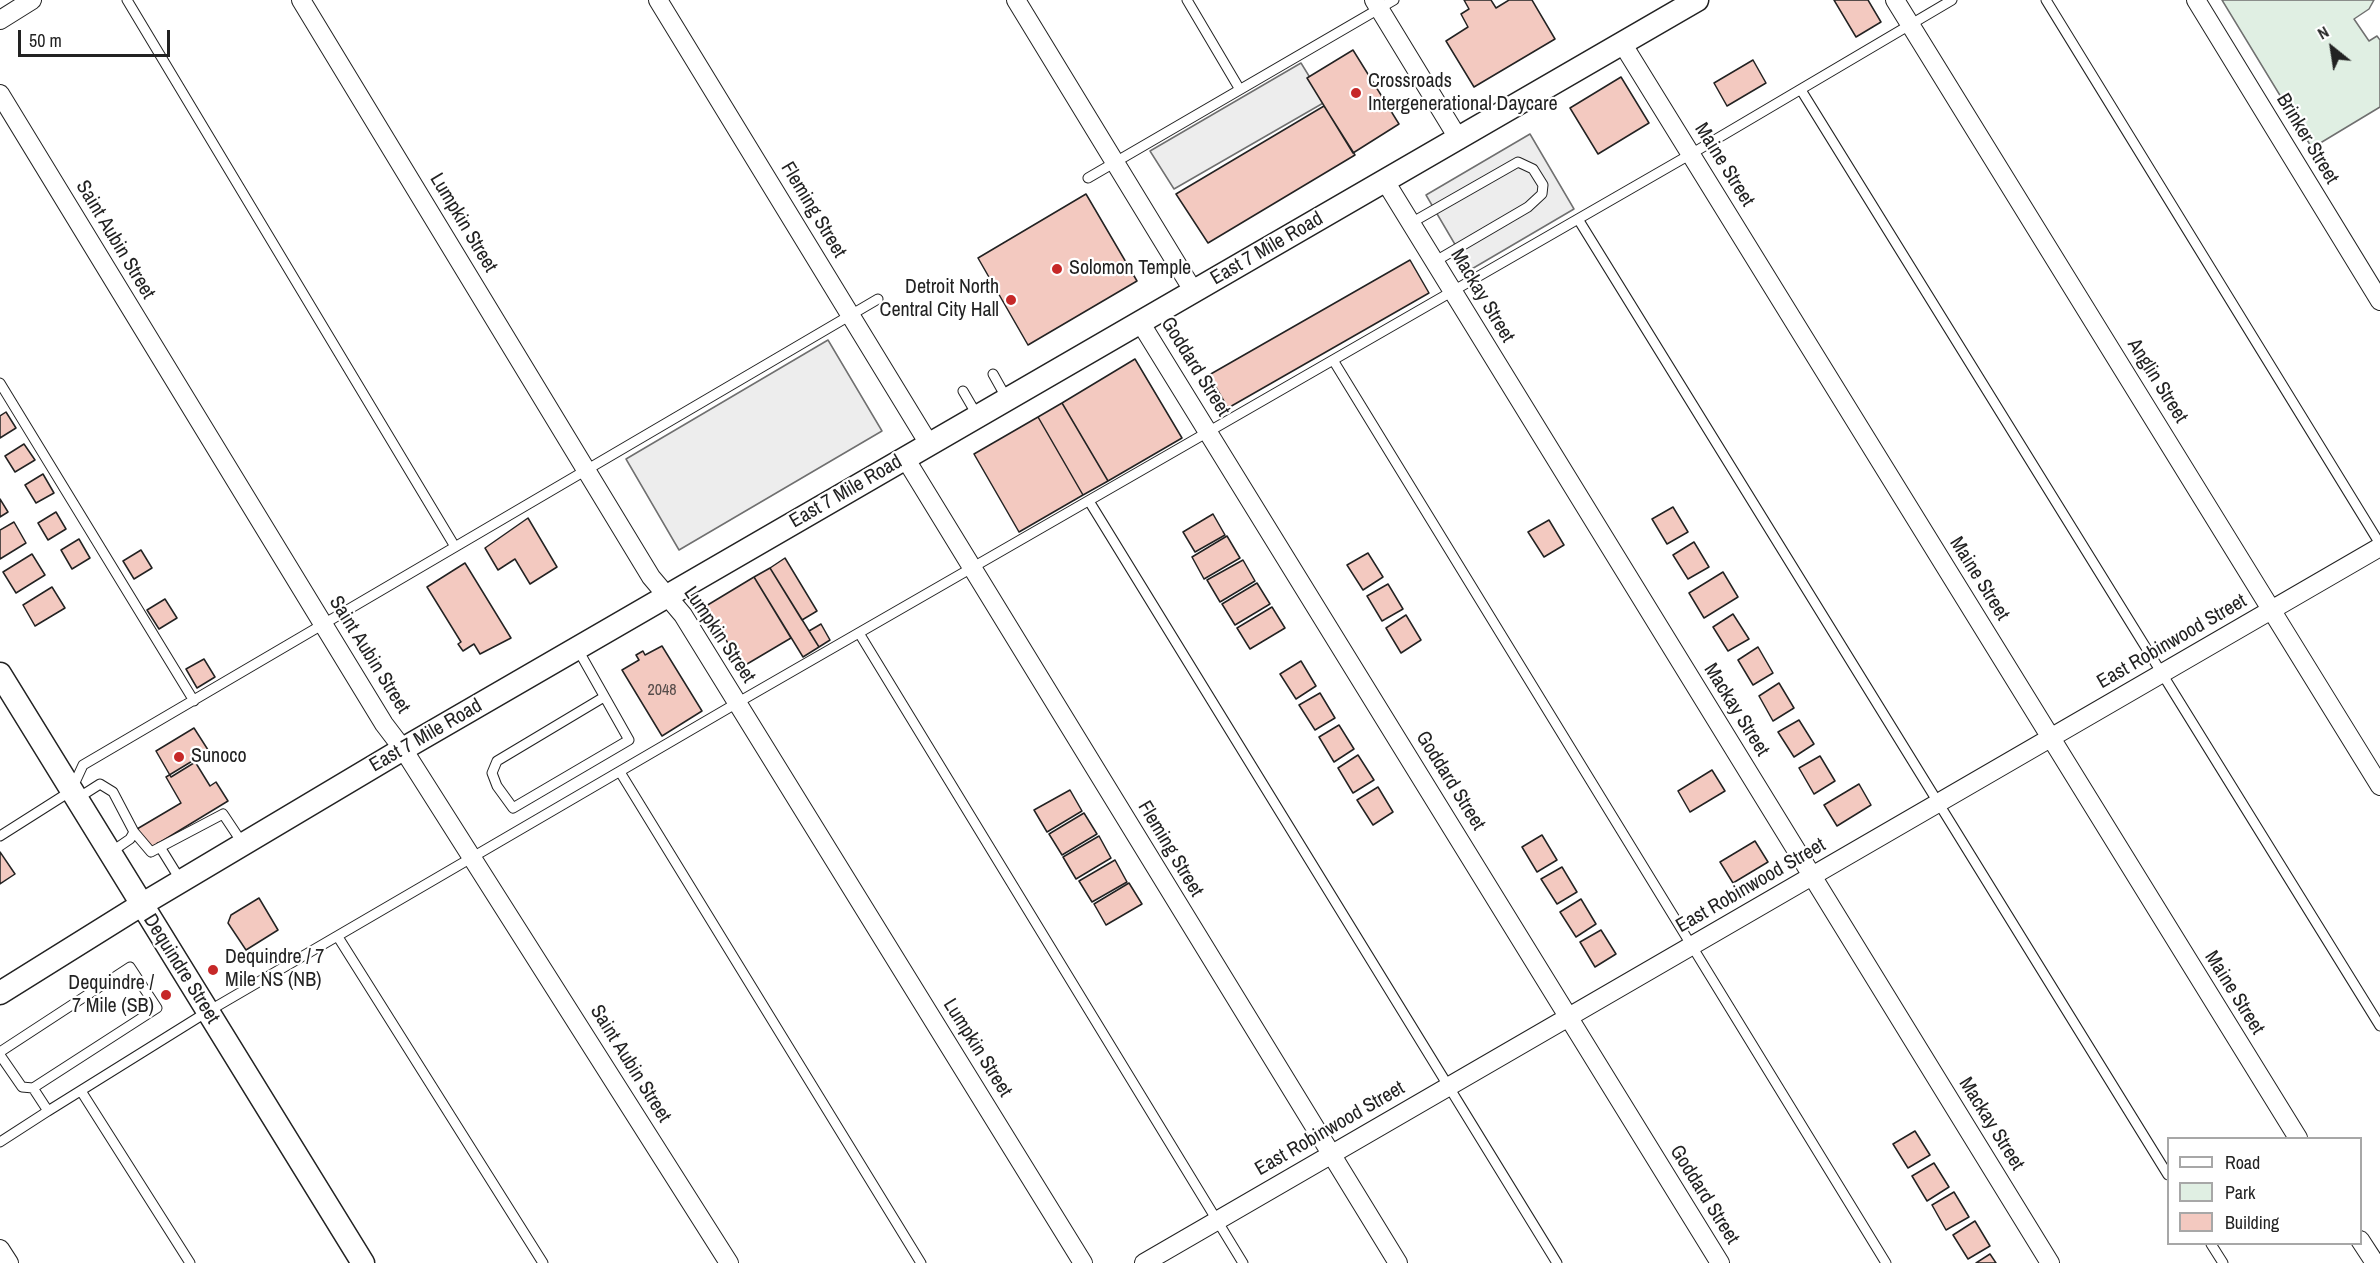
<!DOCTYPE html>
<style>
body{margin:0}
#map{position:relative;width:2380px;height:1263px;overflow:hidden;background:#fff;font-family:"Archivo Narrow",sans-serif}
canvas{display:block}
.legend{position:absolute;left:2167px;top:1137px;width:195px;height:108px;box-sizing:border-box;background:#fff;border:2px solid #a7a7a7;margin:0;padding:8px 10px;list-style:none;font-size:18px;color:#222}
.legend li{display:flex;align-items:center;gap:12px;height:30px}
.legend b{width:30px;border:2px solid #a7a7a7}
.north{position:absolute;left:2302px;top:18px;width:60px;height:60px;-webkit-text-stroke:4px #fff;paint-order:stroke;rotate:330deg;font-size:16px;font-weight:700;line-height:24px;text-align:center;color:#222}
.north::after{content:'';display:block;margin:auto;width:21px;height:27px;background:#222;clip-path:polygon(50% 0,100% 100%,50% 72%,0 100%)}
.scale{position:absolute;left:18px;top:30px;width:152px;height:27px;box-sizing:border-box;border:3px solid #222;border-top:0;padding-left:8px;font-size:18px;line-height:21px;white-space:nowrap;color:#222;-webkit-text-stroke:4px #fff;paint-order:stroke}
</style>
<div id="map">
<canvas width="2380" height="1263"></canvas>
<ul class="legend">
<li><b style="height:8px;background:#fff"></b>Road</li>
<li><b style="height:16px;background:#e0efe3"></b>Park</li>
<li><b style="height:16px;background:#f3c9c0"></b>Building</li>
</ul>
<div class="north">N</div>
<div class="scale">50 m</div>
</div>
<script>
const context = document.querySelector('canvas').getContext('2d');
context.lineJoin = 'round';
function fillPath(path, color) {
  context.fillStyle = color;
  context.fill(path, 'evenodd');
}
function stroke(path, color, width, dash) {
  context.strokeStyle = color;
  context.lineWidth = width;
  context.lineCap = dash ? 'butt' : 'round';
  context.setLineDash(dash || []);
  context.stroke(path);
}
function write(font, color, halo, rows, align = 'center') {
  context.font = font + ' "Archivo Narrow",sans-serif';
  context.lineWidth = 4.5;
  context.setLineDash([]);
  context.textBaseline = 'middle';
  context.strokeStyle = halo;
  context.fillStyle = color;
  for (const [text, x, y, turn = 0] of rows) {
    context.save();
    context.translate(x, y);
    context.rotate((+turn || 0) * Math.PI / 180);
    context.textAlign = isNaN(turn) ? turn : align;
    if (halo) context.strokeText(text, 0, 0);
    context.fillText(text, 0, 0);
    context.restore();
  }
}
const green = new Path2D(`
 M2222,0H2374L2369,9L2354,19L2369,41L2377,36L2380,40V107L2312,148Z`);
fillPath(green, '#e0efe3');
stroke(green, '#6f6f6f', 1.5);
const parking = new Path2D(`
 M1301,63L1325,102L1174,189L1150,151Z
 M1530,134L1574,209L1470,270L1426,195Z
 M828,340L882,431L679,550L626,459Z`);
fillPath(parking, '#ededed');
stroke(parking, '#6f6f6f', 1.5);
const building = new Path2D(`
 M1464,0H1491L1496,8L1509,0H1532L1555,39L1474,87L1446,41L1468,27L1461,14L1469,9Z
 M1834,0H1868L1881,22L1856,37Z
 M1353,50L1399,124L1353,153L1307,78Z
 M1753,60L1766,83L1727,106L1714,83Z
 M1621,77L1649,123L1598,154L1570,108Z
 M1324,106L1355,155L1208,243L1176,194Z
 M1086,194L1137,281L1028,345L978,258Z
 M1410,260L1429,293L1228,408L1209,375Z
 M1135,359L1182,438L1108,481L1062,403Z
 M1062,403L1108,481L1083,495L1038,417Z
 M6,412L16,428L0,438V416Z
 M1038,417L1083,495L1019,532L974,454Z
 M24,444L35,460L15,472L5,456Z
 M43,474L54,493L36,503L25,485Z
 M0,499L8,512L0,517Z
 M1673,507L1688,532L1667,544L1652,519Z
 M56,512L66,529L48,540L38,523Z
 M1213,514L1225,535L1195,552L1183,532Z
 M528,518L557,567L530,584L515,559L498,570L485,548Z
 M1549,520L1564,545L1544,557L1528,532Z
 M14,522L26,543L0,559V530Z
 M1227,536L1240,558L1204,579L1192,557Z
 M79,539L90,558L72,569L61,550Z
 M1694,542L1709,567L1688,579L1673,555Z
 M141,550L152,568L134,579L123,561Z
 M1368,553L1383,577L1363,590L1347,565Z
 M32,554L45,575L16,593L3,572Z
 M785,558L817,611L802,620L770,568Z
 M1243,560L1255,581L1220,602L1207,580Z
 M465,563L511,638L480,654L474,644L463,651L458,644L461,642L427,587Z
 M770,568L819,647L803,657L754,577Z
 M1723,572L1738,597L1704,618L1689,593Z
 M754,577L791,638L742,667L706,606Z
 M1257,583L1270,604L1235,625L1222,604Z
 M1388,584L1403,609L1382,621L1367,596Z
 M52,587L65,608L35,626L23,605Z
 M165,599L177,618L159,629L147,610Z
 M1272,607L1285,628L1250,649L1237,628Z
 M1733,614L1749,639L1728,651L1713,627Z
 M1406,615L1421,640L1401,653L1386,628Z
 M821,624L830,640L819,647L809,631Z
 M662,646L702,711L662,736L622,670L639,660L636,655L643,651L645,655Z
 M1758,647L1773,673L1753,685L1738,660Z
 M204,659L215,677L197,688L186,669Z
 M1301,661L1316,686L1296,699L1280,674Z
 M1779,683L1794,708L1773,721L1759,696Z
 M1320,693L1335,718L1315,730L1299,705Z
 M1799,720L1814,744L1794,757L1778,732Z
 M1339,725L1354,749L1334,762L1319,737Z
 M194,728L210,753L171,777L156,751Z
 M1358,755L1374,780L1353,793L1338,768Z
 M1820,756L1835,781L1814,794L1799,768Z
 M194,760L210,786L216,782L228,801L149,849L137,829L181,803L166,777Z
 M1712,770L1725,791L1690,812L1678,791Z
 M1859,784L1871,805L1837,826L1824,805Z
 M1378,787L1393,812L1373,825L1357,800Z
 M1070,790L1082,811L1047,832L1034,810Z
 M1084,813L1097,834L1062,855L1049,834Z
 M1542,835L1557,860L1537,872L1522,847Z
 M1099,836L1111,858L1076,879L1063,857Z
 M1755,841L1768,862L1733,883L1720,862Z
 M0,852L15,874L0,884Z
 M1115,860L1127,882L1092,902L1079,881Z
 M1562,867L1577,892L1557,904L1541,879Z
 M1129,883L1142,904L1106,925L1094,904Z
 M259,898L278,930L246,950L228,923L231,915Z
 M1581,899L1596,924L1576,937L1560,912Z
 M1601,930L1616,954L1595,967L1580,942Z
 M1915,1131L1930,1155L1908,1168L1893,1144Z
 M1934,1163L1949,1187L1927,1201L1912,1176Z
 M1954,1192L1969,1217L1946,1230L1932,1205Z
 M1975,1221L1990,1246L1968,1259L1953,1235Z
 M1990,1254L1996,1263H1976Z`);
fillPath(building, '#f3c9c0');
stroke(building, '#222', 1.5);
const service = new Path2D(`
 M127,0L454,545
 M1187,0L1239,88
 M2046,0L2380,544
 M1801,90L2380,1026
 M1088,178L1394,0
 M1578,219L2168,1175
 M1411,223L1518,162L1533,169L1543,185L1542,194L1528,207L1434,262
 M1333,360L1886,1263
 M993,374L1007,399
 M0,383L194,701
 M963,391L977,415
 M1089,501L1557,1263
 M859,633L1243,1263
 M577,648L629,740L513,808L497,786L492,773L497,761L604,697
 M620,772L921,1263
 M78,798L100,784L113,792L134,832L130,839L111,852
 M134,832L151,852L223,814L243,844
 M0,836L71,791L83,765L878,299
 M160,847L181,881
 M338,937L543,1263
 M0,1052L130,967L157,1008L33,1088L22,1087L0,1055
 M81,1091L190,1263
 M48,1111L207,1012L737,703L1691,154L1952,0
 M0,1142L48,1111L33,1088
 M2211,1244L2223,1263`);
const minor = new Path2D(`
 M301,0L651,577L683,615L1083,1263
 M658,0L929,444
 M1016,0L1194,292
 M1374,0L1458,138
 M1895,0L2380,786
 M2196,0L2380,301
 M0,20L32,0
 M1622,43L2298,1138
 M0,94L384,724L403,749L729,1263
 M1385,181L2050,1263
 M1140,322L1720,1263
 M905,458L1398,1263
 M2360,1240L2375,1263
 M0,1249L9,1263
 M1144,1263L2380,547`);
const tertiary = new Path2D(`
 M0,674L363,1263
 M0,993L141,905L403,749L1697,0`);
stroke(service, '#222', 11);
stroke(minor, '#222', 20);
stroke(tertiary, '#222', 25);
stroke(service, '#fff', 9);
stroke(minor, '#fff', 18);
stroke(tertiary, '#fff', 22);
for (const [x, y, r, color] of [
 [1356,93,6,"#c62828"],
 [1057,269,6,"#c62828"],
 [1011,300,6,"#c62828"],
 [179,757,6,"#c62828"],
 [213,970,6,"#c62828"],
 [166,995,6,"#c62828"]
]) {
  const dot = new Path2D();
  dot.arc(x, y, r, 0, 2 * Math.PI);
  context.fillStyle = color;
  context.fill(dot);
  stroke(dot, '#fff', 2);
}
write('16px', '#564c4a', null, [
 ["2048",662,691]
]);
write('20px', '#222', '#fff', [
 ["Crossroads",1368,82],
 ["Intergenerational Daycare",1368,105],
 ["Solomon Temple",1069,269],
 ["Detroit North",999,288,"right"],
 ["Central City Hall",999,311,"right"],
 ["Sunoco",191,757],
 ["Dequindre / 7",225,958],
 ["Mile NS (NB)",225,981],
 ["Dequindre /",154,984,"right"],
 ["7 Mile (SB)",154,1007,"right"]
], 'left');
write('20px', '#222', '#fff', [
 ["Brinker Street",2307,139,59],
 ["Maine Street",1724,165,58],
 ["Fleming Street",813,210,59],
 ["Lumpkin Street",463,223,59],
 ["Saint Aubin Street",115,240,59],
 ["East 7 Mile Road",1267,249,-30],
 ["Mackay Street",1482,296,59],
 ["Goddard Street",1195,367,58],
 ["Anglin Street",2157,381,58],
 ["East 7 Mile Road",846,492,-30],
 ["Maine Street",1979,579,58],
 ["Lumpkin Street",719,635,56],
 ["East Robinwood Street",2172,642,-30],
 ["Saint Aubin Street",369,655,58],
 ["Mackay Street",1736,710,58],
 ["East 7 Mile Road",426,736,-30],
 ["Goddard Street",1450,781,58],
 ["Fleming Street",1170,849,59],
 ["East Robinwood Street",1751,886,-30],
 ["Dequindre Street",181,969,58],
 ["Maine Street",2234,993,58],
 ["Lumpkin Street",977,1048,58],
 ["Saint Aubin Street",630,1064,58],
 ["Mackay Street",1991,1124,58],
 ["East Robinwood Street",1330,1129,-30],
 ["Goddard Street",1704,1195,58]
]);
</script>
